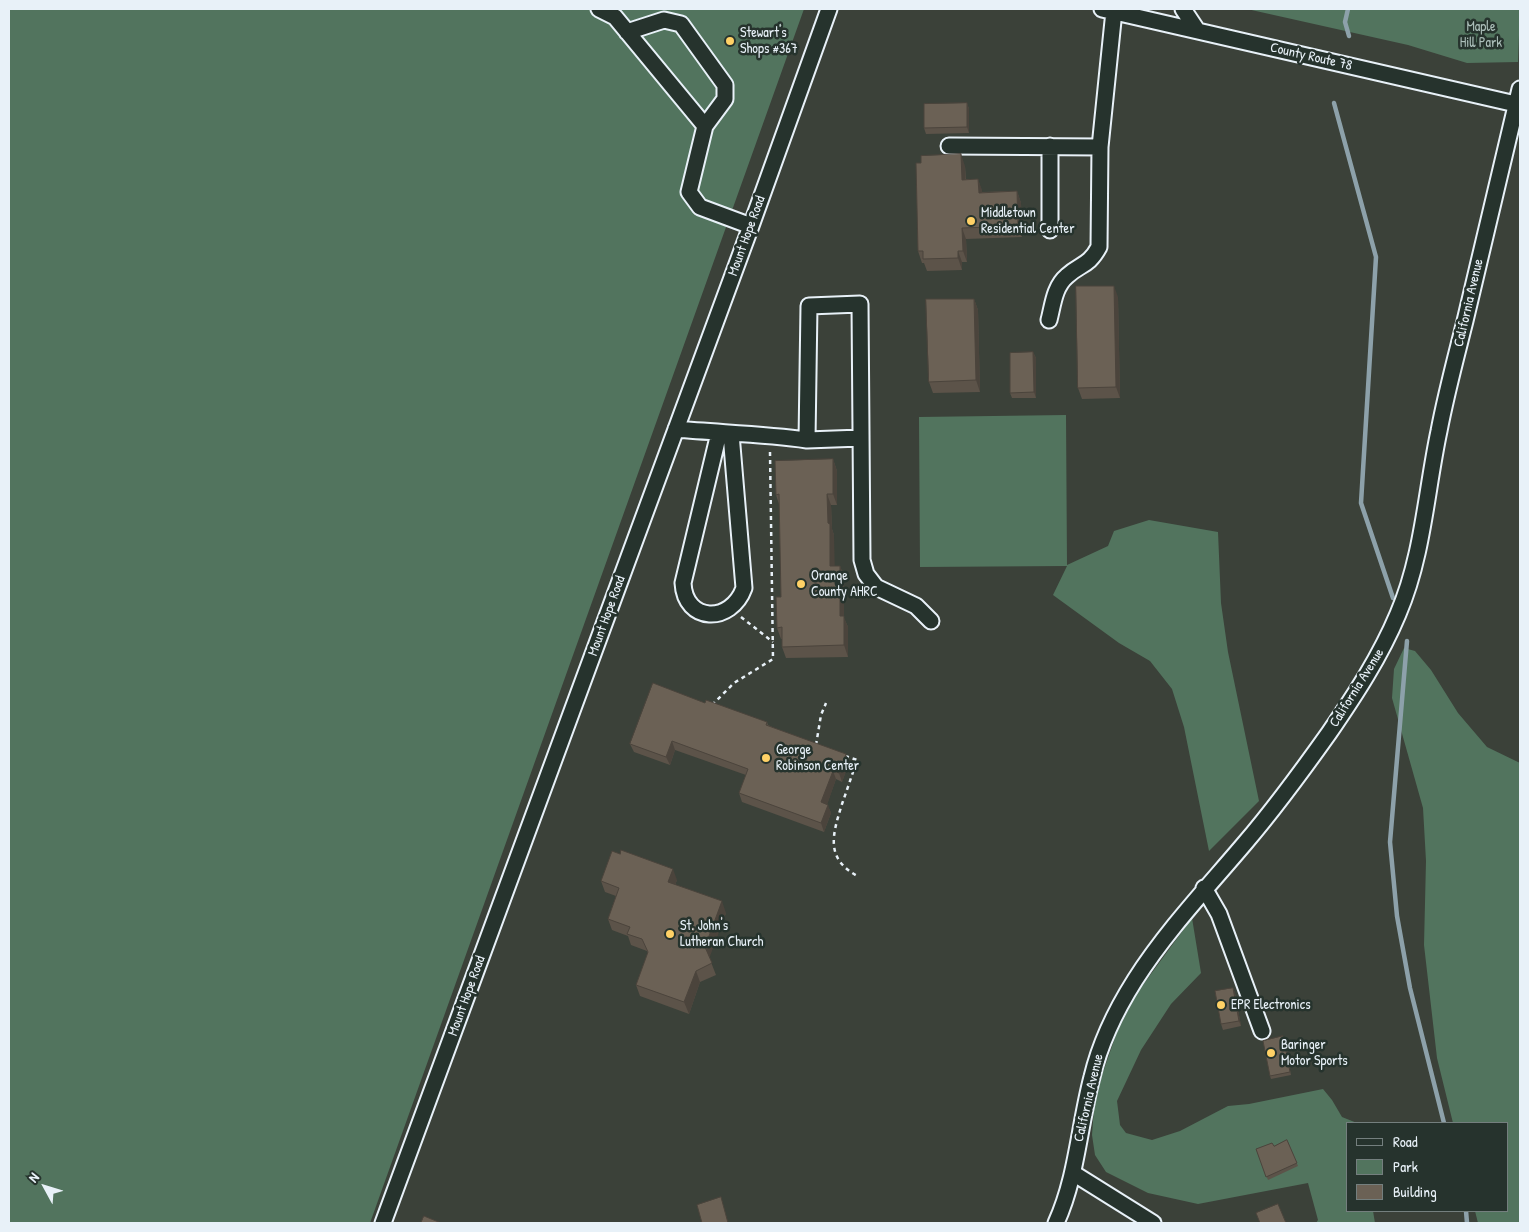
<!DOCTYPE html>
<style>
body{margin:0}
#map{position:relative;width:1529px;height:1232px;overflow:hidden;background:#3b4139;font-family:"Patrick Hand",sans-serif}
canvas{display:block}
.frame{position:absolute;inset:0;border:10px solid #e8f1f8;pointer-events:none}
.legend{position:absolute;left:1346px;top:1122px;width:162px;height:90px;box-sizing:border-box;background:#26332d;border:1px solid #747f7e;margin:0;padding:6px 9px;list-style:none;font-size:15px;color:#e8f1f8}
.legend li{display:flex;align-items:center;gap:10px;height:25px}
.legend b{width:25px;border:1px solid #747f7e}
.north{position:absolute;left:20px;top:1162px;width:50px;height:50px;-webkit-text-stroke:4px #26332d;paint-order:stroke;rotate:309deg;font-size:14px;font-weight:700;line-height:20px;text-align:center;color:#e8f1f8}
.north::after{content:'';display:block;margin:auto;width:18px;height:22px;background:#e8f1f8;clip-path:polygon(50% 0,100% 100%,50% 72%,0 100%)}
</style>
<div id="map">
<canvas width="1529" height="1232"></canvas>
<div class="frame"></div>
<ul class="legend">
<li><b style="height:6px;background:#26332d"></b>Road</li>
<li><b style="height:14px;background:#52745e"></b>Park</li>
<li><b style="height:14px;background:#6b6155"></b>Building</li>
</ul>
<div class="north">N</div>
</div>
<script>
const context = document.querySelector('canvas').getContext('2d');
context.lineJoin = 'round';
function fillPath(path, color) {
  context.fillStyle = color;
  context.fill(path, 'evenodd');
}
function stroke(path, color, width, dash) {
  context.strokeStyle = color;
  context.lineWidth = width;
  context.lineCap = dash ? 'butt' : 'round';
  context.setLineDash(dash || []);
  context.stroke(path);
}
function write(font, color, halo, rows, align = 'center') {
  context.font = font + ' "Patrick Hand",sans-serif';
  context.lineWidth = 5;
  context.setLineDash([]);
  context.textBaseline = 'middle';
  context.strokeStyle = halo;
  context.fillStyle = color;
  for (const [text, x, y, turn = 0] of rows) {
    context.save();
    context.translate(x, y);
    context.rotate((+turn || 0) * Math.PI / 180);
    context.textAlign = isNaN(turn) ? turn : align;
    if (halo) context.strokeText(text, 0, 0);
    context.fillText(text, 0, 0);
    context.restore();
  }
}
fillPath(new Path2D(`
 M9,9H804L370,1223H9Z
 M1247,9H1520L1518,62L1467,63L1408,45Z
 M1066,415L1067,565L1108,546L1114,531L1149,520L1218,532L1221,603L1228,652L1259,801L1209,851L1184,727L1172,689L1150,661L1119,643L1053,595L1067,566L920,567L919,417Z
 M1404,648L1415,651L1431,670L1458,713L1487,747L1520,763V1223H1478L1475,1211H1508V1123H1453L1437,1058L1424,945L1426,861L1423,808L1392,698L1394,669Z
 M1192,918L1201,973L1171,1004L1141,1050L1117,1101L1120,1125L1126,1133L1152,1140L1180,1131L1228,1106L1249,1104L1323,1089L1332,1100L1342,1117L1357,1123H1348V1211H1373L1375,1223H1316L1318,1220L1308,1183L1198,1204L1148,1193L1106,1172L1095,1155L1092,1135L1094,1108L1102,1075L1117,1032L1137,993Z`), '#52745e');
stroke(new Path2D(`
 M1348,9L1345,22L1349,36
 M1334,103L1376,257L1361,503L1393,598
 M1407,641L1390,842L1397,916L1410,988L1444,1123
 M1466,1211L1467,1223`), '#8da1aa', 4.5);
const minor = new Path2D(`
 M599,9L615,17L705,126L689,192L700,207L751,226
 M1102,9L1520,105
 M1183,9L1197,30
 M627,32L664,20L681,24L725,85V99L705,126
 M949,146L1100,147
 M1050,230V146
 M1049,320C1053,305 1054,287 1067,276C1081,263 1088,267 1099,247L1100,147L1114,11
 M676,429C720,433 764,434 807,440
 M719,433L683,583C685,623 731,624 744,588L731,434
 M861,438L807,440L809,306L860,304L862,560L866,574L876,587L916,606L931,621
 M1204,888L1219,914L1262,1031
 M1073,1173L1153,1223
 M383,1223L751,226L829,9
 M1056,1223C1077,1177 1079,1126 1092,1077C1100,1043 1116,1010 1135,980C1167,930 1207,888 1245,843C1275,808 1302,771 1329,733C1355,695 1380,657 1398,614C1423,556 1426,492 1439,431C1446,394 1456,357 1465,321C1483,243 1502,166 1520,89`);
stroke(minor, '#e8f1f8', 19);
stroke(new Path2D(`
 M741,617L773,642
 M712,705L734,683L773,659L770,452
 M816,745L821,715L826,703
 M845,756L857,760C852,775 847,790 842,804C832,836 825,859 859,877`), '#e8f1f8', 2.5, [4, 4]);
stroke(minor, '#26332d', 15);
fillPath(new Path2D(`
 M967,103L969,109V133L926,134L924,128Z
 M965,166L966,179H978L982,192L1017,191L1021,203L1022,237L966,239L967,262H962V270L927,271L924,263H922L918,251Z
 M1118,297L1120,398L1082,399L1078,388Z
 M974,299L978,310L980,392L933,393L929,382Z
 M1033,352L1036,358V398H1012L1010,393Z
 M833,459L837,471V505H831L832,529L834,535V566H840L844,577V618L848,627V657L786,658L782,647V639H781L777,628L781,597L779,504L776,495Z
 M705,703L767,722L768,725L849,763L842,782L836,779L827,804L831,813L824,832L742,802L739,793L746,775L675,750L670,765L634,752L630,744Z
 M677,880L675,885L726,913L709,957L716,975L700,982L689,1014L640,996L636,985L648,953L647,951L631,945L628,936L612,930L608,919L616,896L605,892L601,881Z
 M1233,988L1235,993L1241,1026L1223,1030L1221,1024Z
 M1283,1036L1291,1075L1271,1079L1270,1076Z
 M1287,1140L1298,1166L1268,1180L1256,1149L1274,1146Z`), '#5c5349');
fillPath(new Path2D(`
 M967,103L969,109V133L967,127Z
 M961,154L965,166L966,191L962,180Z
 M978,179L982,190L983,204L979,193Z
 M1017,191L1021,203L1022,237L1018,226Z
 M962,228L966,239L967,262L963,251Z
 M958,251L962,262V270L958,258Z
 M1114,286L1118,297L1120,398L1116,387Z
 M974,299L978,310L980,392L976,380Z
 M1033,352L1036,358V398L1034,392Z
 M833,459L837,471V505L833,494Z
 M827,494L831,505L832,529L834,535L835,578L830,566L828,523Z
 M840,566L844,577V618L848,627V657L844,645L840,616Z
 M672,741L675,750L670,765L666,757Z
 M846,754L849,763L842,782L839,773Z
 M833,771L836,779L825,811L821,802Z
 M828,805L831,813L824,832L821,823Z
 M673,869L677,880L672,893L668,882Z
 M722,901L726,913L709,959L705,947Z
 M696,971L700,982L689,1014L684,1002Z
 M1233,988L1235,993L1241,1026L1239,1021Z`), '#4b443c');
const building = new Path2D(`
 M967,103V127L924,128V104Z
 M961,154L962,180L978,179L979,193L1017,191L1018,226L962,228L963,251H958V258L923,259V251H918L916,163H921V156Z
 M1076,286H1114L1116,387L1078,388Z
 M926,299H974L976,380L929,382Z
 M1033,352L1034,392L1010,393V353Z
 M833,459V494H827L828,523L830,524V566H840V616H844V645L782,647V627L777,628L776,597H781L779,494L776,495L775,461Z
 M653,683L705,703L706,700L767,722L766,725L846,754L839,773L833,771L821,802L828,805L821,823L739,793L748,769L672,741L666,757L630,744Z
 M621,850L673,869L668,882L722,901L705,947L712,963L696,971L684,1002L636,985L648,952L642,939L627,934L630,927L608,919L619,888L601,881L612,851L620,854Z
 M1233,988L1239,1021L1221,1024L1215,991Z
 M1283,1036L1290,1072L1270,1076L1263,1041Z
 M1287,1140L1297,1163L1266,1177L1256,1149L1272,1143L1274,1146Z
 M721,1197L728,1223H702L697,1205Z
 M1278,1204L1286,1223H1260L1256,1213Z
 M424,1216L441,1223H421Z`);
fillPath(building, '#6b6155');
stroke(building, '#4b443c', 1);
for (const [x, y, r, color] of [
 [730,41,5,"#ffd166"],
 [971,221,5,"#ffd166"],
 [801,584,5,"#ffd166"],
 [766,758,5,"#ffd166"],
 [670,934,5,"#ffd166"],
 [1221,1005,5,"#ffd166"],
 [1271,1053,5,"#ffd166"]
]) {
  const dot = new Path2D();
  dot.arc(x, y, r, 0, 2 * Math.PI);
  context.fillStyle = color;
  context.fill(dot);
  stroke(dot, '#26332d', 2);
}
write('14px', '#acbfba', '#26332d', [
 ["Maple",1481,27],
 ["Hill Park",1481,43]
]);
write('14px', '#e8f1f8', '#26332d', [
 ["Stewart's",740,33],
 ["Shops #367",740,49],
 ["Middletown",981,213],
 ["Residential Center",981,229],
 ["Orange",811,576],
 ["County AHRC",811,592],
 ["George",776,750],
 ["Robinson Center",776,766],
 ["St. John's",680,926],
 ["Lutheran Church",680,942],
 ["EPR Electronics",1231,1005],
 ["Baringer",1281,1045],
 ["Motor Sports",1281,1061]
], 'left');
write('14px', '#e8f1f8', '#26332d', [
 ["County Route 78",1311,57,13],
 ["Mount Hope Road",747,236,-70],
 ["California Avenue",1469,303,-77],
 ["Mount Hope Road",607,616,-70],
 ["California Avenue",1357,688,-58],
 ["Mount Hope Road",467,996,-70],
 ["California Avenue",1089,1098,-77]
]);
</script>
